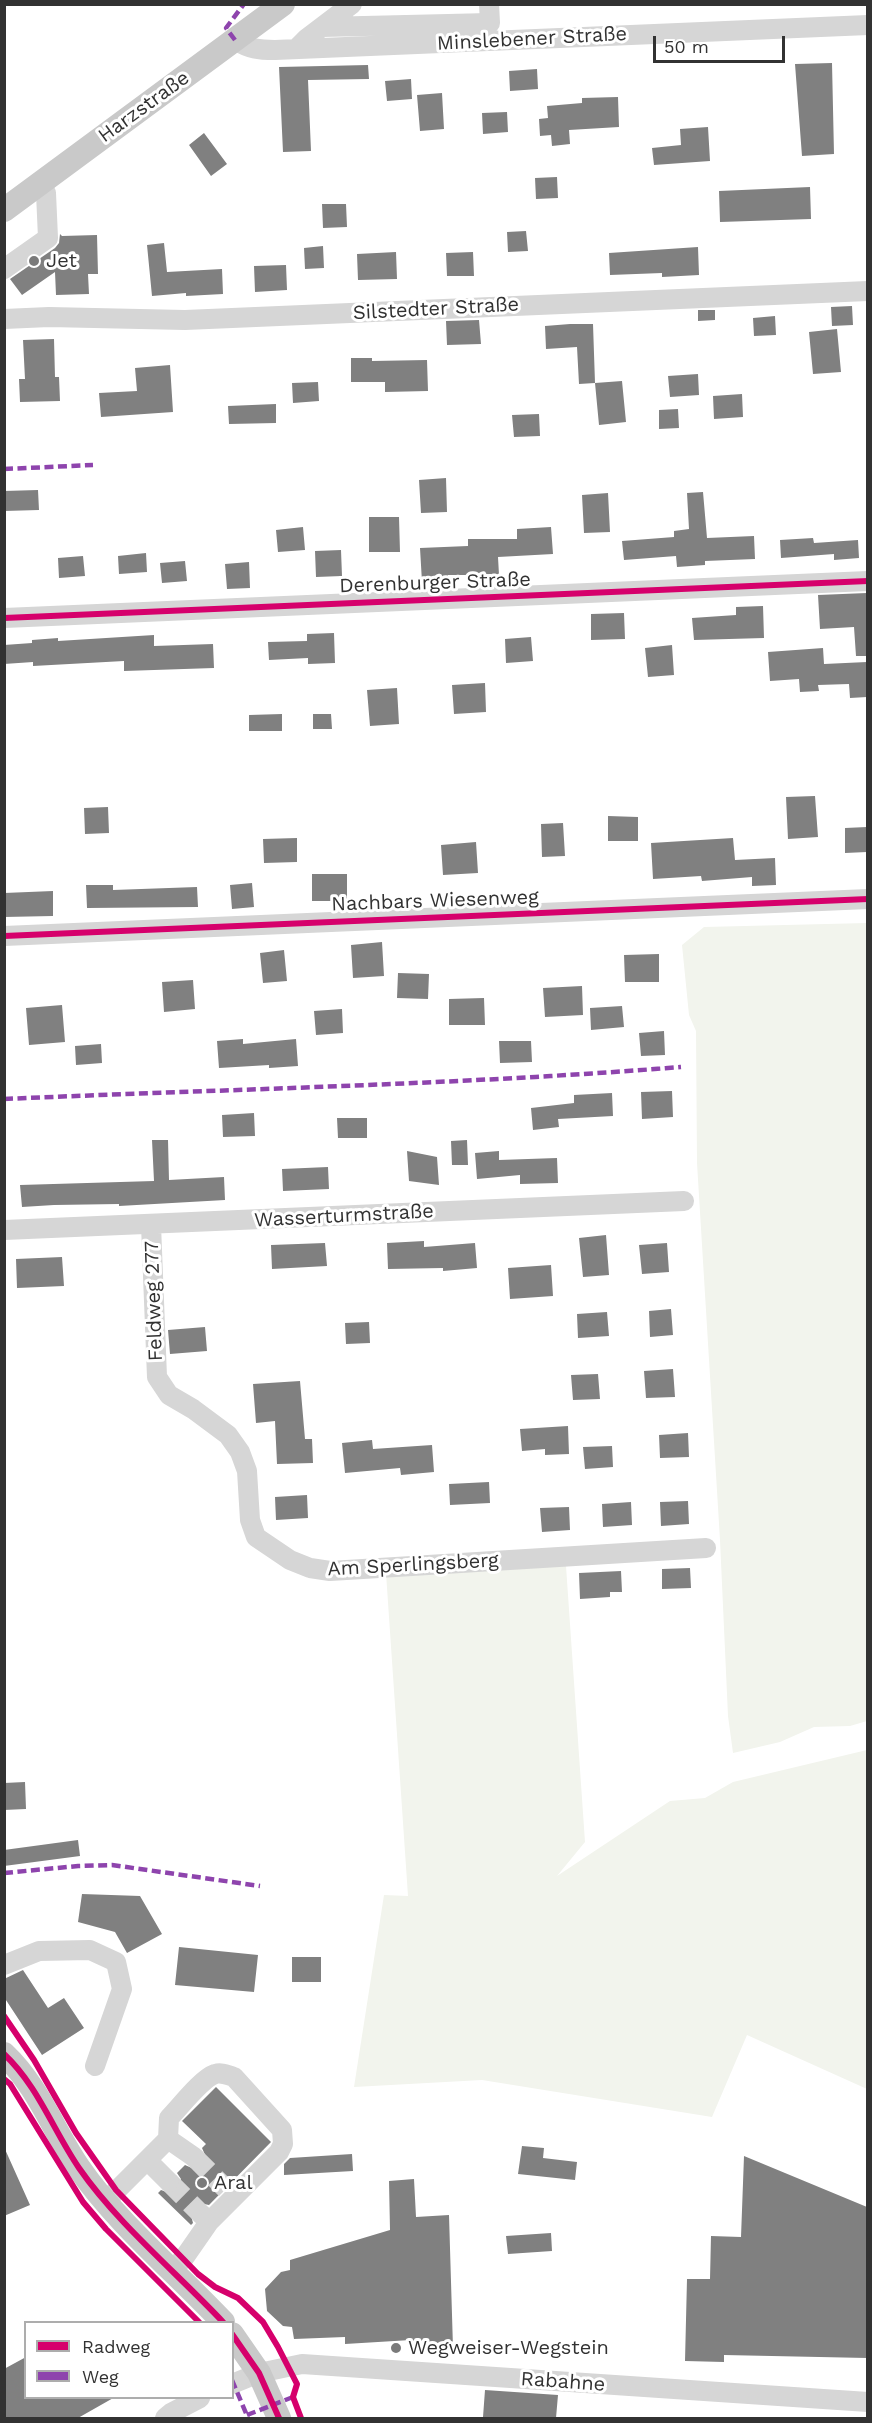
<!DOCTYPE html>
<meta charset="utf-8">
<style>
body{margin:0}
#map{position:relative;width:872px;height:2423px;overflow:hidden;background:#fff;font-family:"Work Sans",sans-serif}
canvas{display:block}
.frame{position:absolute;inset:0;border:6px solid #323232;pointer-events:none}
.legend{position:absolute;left:24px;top:2321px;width:210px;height:78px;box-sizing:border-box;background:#fff;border:2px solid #adadad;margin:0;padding:8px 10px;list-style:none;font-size:18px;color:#323232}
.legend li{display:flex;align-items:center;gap:12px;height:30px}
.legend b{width:30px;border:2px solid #adadad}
.scale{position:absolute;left:653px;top:36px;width:132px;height:27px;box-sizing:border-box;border:3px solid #323232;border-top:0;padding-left:8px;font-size:18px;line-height:21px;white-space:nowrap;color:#323232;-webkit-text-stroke:4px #fff;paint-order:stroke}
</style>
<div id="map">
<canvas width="872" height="2423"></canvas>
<div class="frame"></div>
<ul class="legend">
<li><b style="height:8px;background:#d6006c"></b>Radweg</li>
<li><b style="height:8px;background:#8e44ad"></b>Weg</li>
</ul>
<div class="scale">50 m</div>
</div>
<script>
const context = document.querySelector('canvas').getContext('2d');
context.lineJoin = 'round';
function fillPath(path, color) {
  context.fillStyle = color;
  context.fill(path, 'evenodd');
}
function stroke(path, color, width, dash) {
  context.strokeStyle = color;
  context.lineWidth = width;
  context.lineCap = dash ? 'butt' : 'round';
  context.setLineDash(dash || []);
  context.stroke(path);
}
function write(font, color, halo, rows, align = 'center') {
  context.font = font + ' "Work Sans",sans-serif';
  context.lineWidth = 6;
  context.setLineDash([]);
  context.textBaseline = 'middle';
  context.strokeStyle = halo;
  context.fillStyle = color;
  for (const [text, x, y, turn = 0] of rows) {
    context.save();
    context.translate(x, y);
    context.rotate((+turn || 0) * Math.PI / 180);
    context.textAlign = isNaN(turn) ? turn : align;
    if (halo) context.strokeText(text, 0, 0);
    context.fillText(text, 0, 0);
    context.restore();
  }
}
fillPath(new Path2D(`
 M867,923V1721L850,1726L814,1727L780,1742L733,1753L728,1716L720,1540L697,1163L696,1031L689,1015L682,945L704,927Z
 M566,1566L585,1842L557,1876L670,1801L705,1798L733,1782L867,1750V2089L747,2035L712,2117L482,2080L354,2087L384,1895L408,1896L386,1573Z`), '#f2f4ed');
fillPath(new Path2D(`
 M832,63L834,154L802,156L795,64Z
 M368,65L369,79L308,80L311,151L283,152L279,67Z
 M537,69L538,89L510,91L509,71Z
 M411,79L412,99L387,101L385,81Z
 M442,93L444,129L420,131L417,95Z
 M618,97L619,127L569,130L570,144L552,146L551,135L540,136L539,119L548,118L547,106L582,103V98Z
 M507,112L508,132L483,134L482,113Z
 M708,127L710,161L654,165L652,148L681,145L680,129Z
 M204,133L227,164L211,176L189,145Z
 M557,177L558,198L536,199L535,178Z
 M810,187L811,219L720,222L719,191Z
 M322,204H346L347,227L323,228Z
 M526,231L528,251L508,252L507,232Z
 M60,234L62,236L97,235L98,274H88L89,294L56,295L55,272L22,295L10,279L55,248L59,243Z
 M164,243L167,272L222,269L223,294L186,296V293L152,296L147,245Z
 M323,246L324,268L305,269L304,248Z
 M698,247L699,275L662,277V273L610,275L609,253Z
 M396,252L397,279L358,280L357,254Z
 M473,252L474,276H447L446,253Z
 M286,265L287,290L255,292L254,266Z
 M852,306L853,325L832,326L831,307Z
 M698,310H715V320L698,321Z
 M775,316L776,335L754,336L753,318Z
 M479,320L481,344L447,345L446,321Z
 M570,324H593L595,383L579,384L577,347L546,349L545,326Z
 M837,329L841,372L813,374L809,332Z
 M54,339L55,377H59L60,401L20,402L19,379H25L23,340Z
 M351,358H372V361L427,360L428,391L385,392V382H351Z
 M170,365L173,412L101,417L99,393L137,391L135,368Z
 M698,374L699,395L670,397L668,376Z
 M622,381L626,422L599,425L595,383Z
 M318,382L319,401L293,403L292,383Z
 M742,394L743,417L714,419L713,396Z
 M276,404V423L229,424L228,406Z
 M678,409L679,428L659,429V410Z
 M539,414L540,436L514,437L512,415Z
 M446,478L447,512L421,513L419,480Z
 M38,490L39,510L4,511V491Z
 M703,492L707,538L754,536L755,559L705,561V565L677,567L676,556L624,560L622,541L674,537V531L689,529L687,493Z
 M608,493L610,532L584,533L582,495Z
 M369,517H399L400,552H369Z
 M303,527L305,550L278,552L276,530Z
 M551,527L553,554L498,557L499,575H448V581L422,582L420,548L468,546V539H517V529Z
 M813,538L814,543L858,540L859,558L834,560V554L781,558L780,540Z
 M341,550L342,576L316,577L315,551Z
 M146,553L147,572L119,574L118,556Z
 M83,556L85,576L59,578L58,558Z
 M185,561L187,581L162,583L160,563Z
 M249,562L250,588L227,589L225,564Z
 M867,593V656H856L854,627L820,629L818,595Z
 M763,606L764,638L694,640L692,618L736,615V607Z
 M624,613L625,639L591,640V614Z
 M334,633L335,663L308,664V658L269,660L268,642L307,641V634Z
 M154,635V646L213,644L214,668L124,671V661L33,666V662L4,664V645L32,643V640L58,638V641Z
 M531,637L533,661L506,663L505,639Z
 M672,645L674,675L648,677L645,648Z
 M823,648L824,664L867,662V697L850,698L849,684L818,685L819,691L800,692L799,679L770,681L768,652Z
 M485,683L486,712L454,714L452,685Z
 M397,688L399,724L370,726L367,690Z
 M282,714V731H249V715Z
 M313,714H331L332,729H313Z
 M815,796L818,837L788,839L786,797Z
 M108,807L109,833L85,834L84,808Z
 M608,816L638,817V841H608Z
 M563,823L565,856L542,857L541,824Z
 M867,827V852L845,853V828Z
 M297,838V862L264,863L263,839Z
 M733,838L735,860L775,858L776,885L752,886V877L702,881L701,876L653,879L651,843Z
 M476,842L478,873L443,875L441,845Z
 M312,874H347V901H312Z
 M252,883L254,907L232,909L230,885Z
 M86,885H113V890L197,887L198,907L87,908Z
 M53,891V916L4,917V893Z
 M382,942L384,976L353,978L351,945Z
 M284,950L287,981L263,983L260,953Z
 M659,954V982H625L624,955Z
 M398,973L429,974L428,999L397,998Z
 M193,980L195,1009L164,1012L162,982Z
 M582,986L583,1015L545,1017L543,988Z
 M484,998L485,1025H449V999Z
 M62,1005L65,1042L29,1045L26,1008Z
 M622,1006L624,1027L591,1030L590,1008Z
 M342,1009L343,1033L316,1035L314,1011Z
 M664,1031L665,1055L641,1056L639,1033Z
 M243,1039V1044L296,1039L298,1066L269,1068V1065L219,1068L217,1041Z
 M499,1041H531L532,1062L500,1063Z
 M101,1044L102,1063L76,1065L75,1046Z
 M672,1091L673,1117L642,1119L641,1092Z
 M612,1093L613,1116L558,1119L559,1127L533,1130L531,1108L574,1103V1095Z
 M254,1113L255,1136L223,1137L222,1115Z
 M337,1118H367V1138H338Z
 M152,1140H168L169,1180L224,1177L225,1200L119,1206V1204L54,1205L22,1207L20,1185L154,1181Z
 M467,1140L468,1165H452L451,1141Z
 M407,1151L437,1157L439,1185L409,1181Z
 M499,1151V1160L557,1158L558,1183L520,1184V1175L477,1179L475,1153Z
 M328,1167L329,1189L283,1191L282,1169Z
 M606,1235L609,1275L583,1277L579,1238Z
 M424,1241V1247L475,1243L477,1268L443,1271V1268L388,1269L387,1243Z
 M325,1243L327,1266L272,1269L271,1245Z
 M667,1243L669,1272L642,1274L639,1245Z
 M62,1257L64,1286L17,1288L16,1259Z
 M551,1265L553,1296L510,1299L508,1268Z
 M671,1309L673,1335L650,1337L649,1311Z
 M607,1312L609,1336L578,1338L577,1314Z
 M369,1322L370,1343L346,1344L345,1323Z
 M205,1327L207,1351L170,1354L168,1330Z
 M673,1369L675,1397L646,1398L644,1371Z
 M598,1374L600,1399L573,1400L571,1375Z
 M300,1381L305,1439H312L313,1463L277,1464L275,1421L256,1423L253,1384Z
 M568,1426L569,1454L545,1455V1449L522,1451L520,1429Z
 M688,1433L689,1457L660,1458L659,1435Z
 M372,1440L373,1449L432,1445L434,1472L401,1475L400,1468L345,1473L342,1443Z
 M612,1446L613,1467L585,1469L583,1447Z
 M489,1482L490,1503L450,1505L449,1484Z
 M307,1495L308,1518L276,1520L275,1497Z
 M688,1501L689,1524L661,1526L660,1502Z
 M631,1502L632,1525L603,1527L602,1504Z
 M569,1507L570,1530L542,1532L540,1508Z
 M690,1568L691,1588L662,1589V1569Z
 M621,1571L622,1592H610V1597L580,1599L579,1573Z
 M25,1782L26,1809L4,1810V1783Z
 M78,1840L80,1856L4,1866V1850Z
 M82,1894L140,1896L162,1934L127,1953L115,1932L78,1922Z
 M179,1947L258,1955L254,1992L175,1985Z
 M292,1957H321V1982H292Z
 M23,1970L48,2008L64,1998L84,2028L42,2055L4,1997V1979Z
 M216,2087L271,2142L209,2205L199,2203L193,2207L190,2212L193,2223L191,2225L158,2193L161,2190L172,2194L178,2190L181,2179L177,2173L185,2165L194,2169L204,2163L206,2157L202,2148L206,2144L182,2121Z
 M522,2146L544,2148L543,2158L577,2162L575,2180L518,2174Z
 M4,2147L30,2205L4,2216Z
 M352,2154L353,2171L284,2175V2164L290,2158Z
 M744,2156L867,2207V2358L724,2355V2362L685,2361L687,2279H710L711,2236L741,2237Z
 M414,2179L416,2217L449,2215L453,2348H412L411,2340L345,2344V2337L294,2339L292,2327L283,2326L267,2311L265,2289L281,2272L290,2270V2260L390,2230L389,2181Z
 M551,2233L552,2251L508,2254L506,2236Z
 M26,2357V2397H115L78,2418H4V2369Z
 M485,2390L558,2395L556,2418L483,2417Z`), '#808080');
stroke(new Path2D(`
 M194,2157L226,2189
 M169,2182L202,2215`), '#d6d6d6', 20, [20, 10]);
stroke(new Path2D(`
 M322,27L490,23L489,4
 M235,40C249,49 259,50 275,50L868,25
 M296,49L306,39L352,4
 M4,269L48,238L46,193L40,184
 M4,319L49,317L185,320L868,291
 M4,618L868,581
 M4,936L868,899
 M151,1225L157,1377L169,1395L193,1409L228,1435L240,1452L247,1471L250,1520L256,1537L290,1560L310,1568L330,1571L706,1548
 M4,1230L684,1201
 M4,1965L39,1951L90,1950L116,1962L122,1989L95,2066
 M168,2139L194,2157
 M147,2160L168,2139L169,2118C180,2107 201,2079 215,2074C222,2072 227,2075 234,2077L282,2130L283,2144L279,2152L209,2222
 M106,2201L147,2160L169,2182
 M172,2270L184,2258L209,2222L202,2215
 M232,2384L259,2373L302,2364L868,2402
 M165,2418L171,2413L200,2398`), '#d6d6d6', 20);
stroke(new Path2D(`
 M4,210L283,4
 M4,2054C38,2086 53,2130 79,2168C117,2223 177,2273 223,2322
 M232,2334L259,2373L279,2418`), '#c9c9c9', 24);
stroke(new Path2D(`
 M235,40L226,28L244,4
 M4,469L93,465
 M4,1099C230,1089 456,1085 681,1067
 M4,1873L78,1866L112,1865L260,1886
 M232,2380L248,2418
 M247,2415L293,2397`), '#8e44ad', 4.5, [9, 4.5]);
stroke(new Path2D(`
 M4,618L868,581
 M4,936L868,899
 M4,2016L34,2060L76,2133L116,2190L198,2274L215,2287L238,2298L263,2322L278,2347L297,2384L293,2397L301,2418
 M4,2054C38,2086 53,2130 79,2168C117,2223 177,2273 223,2322
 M4,2079L10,2084L83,2202L106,2229L199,2322
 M232,2334L259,2373L279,2418`), '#d6006c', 6);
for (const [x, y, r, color] of [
 [34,261,6,"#7a7a7a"],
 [202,2183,6,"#7a7a7a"],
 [396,2348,6,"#7a7a7a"]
]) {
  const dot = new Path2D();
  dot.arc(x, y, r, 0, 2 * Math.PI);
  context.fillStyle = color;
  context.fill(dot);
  stroke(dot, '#fff', 2);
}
write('20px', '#323232', '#fff', [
 ["Minslebener Straße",532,39,-3],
 ["Harzstraße",144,107,-36],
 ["Silstedter Straße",436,309,-3],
 ["Derenburger Straße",435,583,-2],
 ["Nachbars Wiesenweg",435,901,-2],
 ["Wasserturmstraße",344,1216,-3],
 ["Feldweg 277",154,1301,-92],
 ["Am Sperlingsberg",413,1565,-3],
 ["Rabahne",563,2382,4]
]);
write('20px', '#323232', '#fff', [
 ["Jet",46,261],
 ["Aral",214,2183],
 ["Wegweiser-Wegstein",408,2348]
], 'left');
</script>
